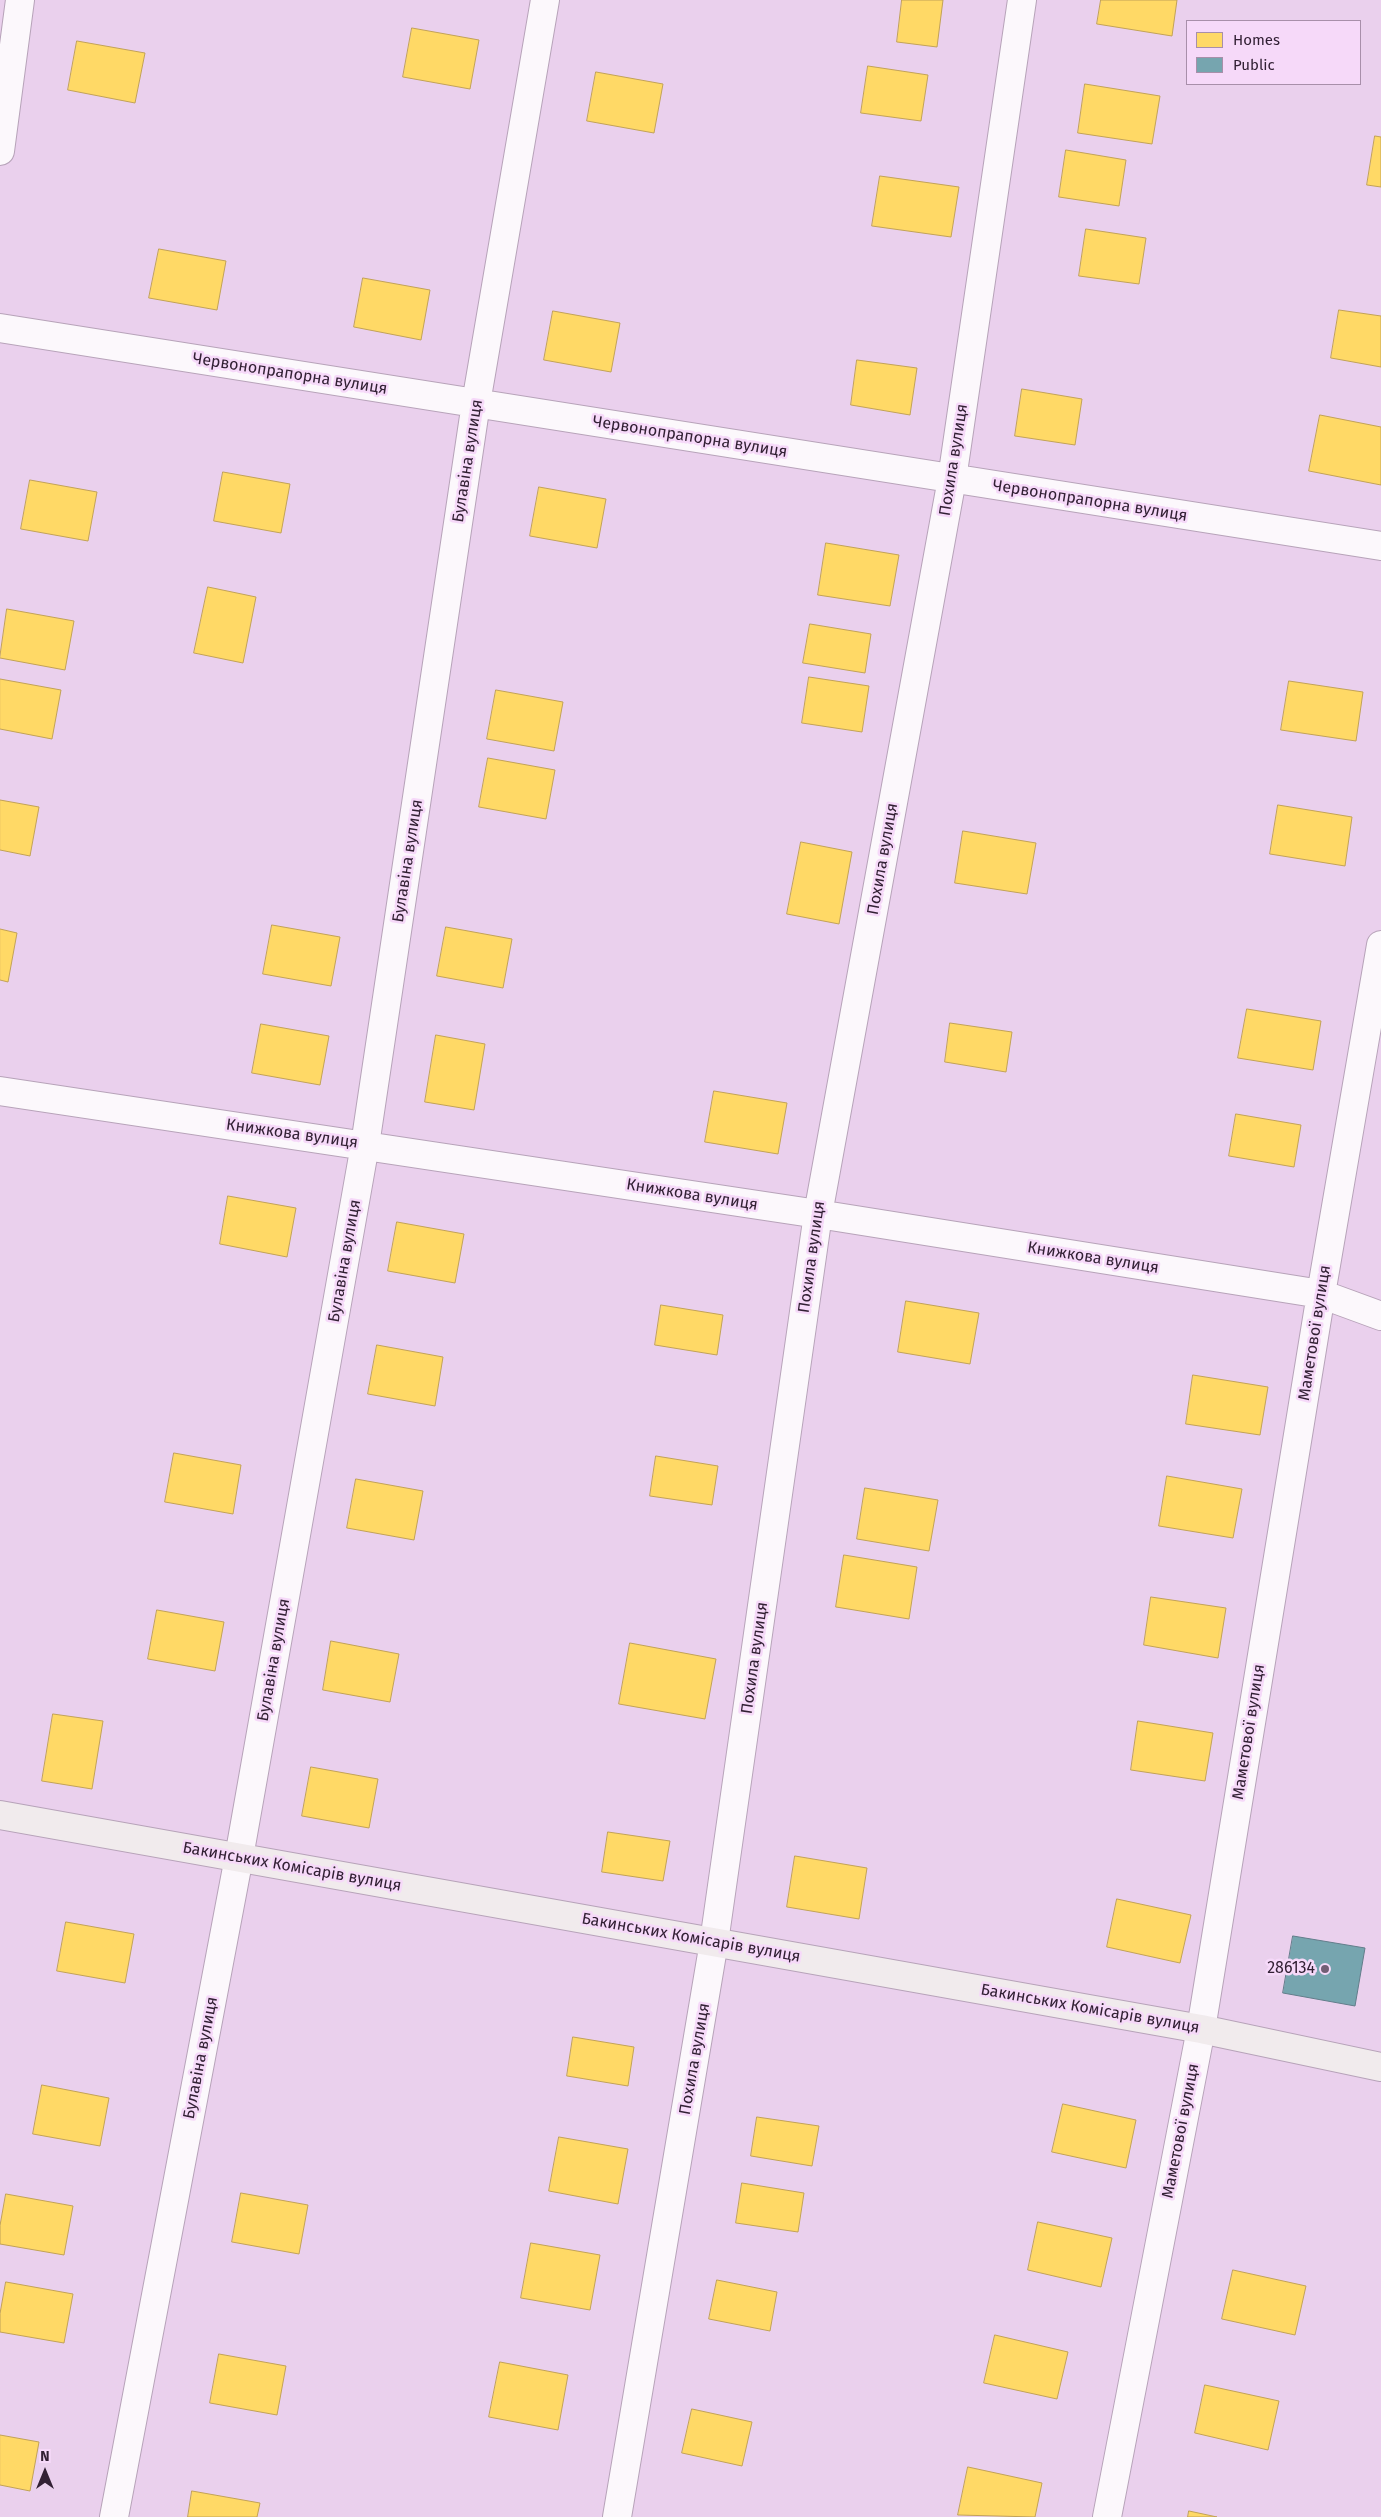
<!DOCTYPE html>
<meta charset="utf-8">
<style>
body{margin:0}
#map{position:relative;width:1381px;height:2517px;overflow:hidden;background:#ead0ed;font-family:"Fira Sans",sans-serif}
canvas{display:block}
.legend{position:absolute;left:1186px;top:20px;width:175px;height:65px;box-sizing:border-box;background:#f6d9f9;border:1px solid #a88faa;margin:0;padding:6px 9px;list-style:none;font-size:15px;color:#322034}
.legend li{display:flex;align-items:center;gap:10px;height:25px}
.legend b{width:25px;border:1px solid #a88faa}
.north{position:absolute;left:20px;top:2447px;width:50px;height:50px;-webkit-text-stroke:4px #f6d9f9;paint-order:stroke;rotate:0deg;font-size:14px;font-weight:700;line-height:20px;text-align:center;color:#322034}
.north::after{content:'';display:block;margin:auto;width:18px;height:22px;background:#322034;clip-path:polygon(50% 0,100% 100%,50% 72%,0 100%)}
</style>
<div id="map">
<canvas width="1381" height="2517"></canvas>
<ul class="legend">
<li><b style="height:14px;background:#ffd966"></b>Homes</li>
<li><b style="height:14px;background:#76a5af"></b>Public</li>
</ul>
<div class="north">N</div>
</div>
<script>
const context = document.querySelector('canvas').getContext('2d');
context.lineJoin = 'round';
function fillPath(path, color) {
  context.fillStyle = color;
  context.fill(path, 'evenodd');
}
function stroke(path, color, width, dash) {
  context.strokeStyle = color;
  context.lineWidth = width;
  context.lineCap = dash ? 'butt' : 'round';
  context.setLineDash(dash || []);
  context.stroke(path);
}
function write(font, color, halo, rows, align = 'center') {
  context.font = font + ' "Fira Sans",sans-serif';
  context.lineWidth = 5;
  context.setLineDash([]);
  context.textBaseline = 'middle';
  context.strokeStyle = halo;
  context.fillStyle = color;
  for (const [text, x, y, turn = 0] of rows) {
    context.save();
    context.translate(x, y);
    context.rotate((+turn || 0) * Math.PI / 180);
    context.textAlign = isNaN(turn) ? turn : align;
    if (halo) context.strokeText(text, 0, 0);
    context.fillText(text, 0, 0);
    context.restore();
  }
}
const homes = new Path2D(`
 M902,0H943L937,47L897,42Z
 M1101,0H1177L1172,36L1097,24Z
 M412,28L479,40L470,89L403,77Z
 M77,41L145,53L135,103L68,90Z
 M868,66L928,75L921,121L861,113Z
 M596,72L663,84L654,133L587,121Z
 M1085,84L1160,96L1152,144L1078,133Z
 M1375,136L1381,137V187L1367,185Z
 M1066,150L1126,160L1119,206L1059,197Z
 M880,176L959,187L951,237L872,226Z
 M1086,229L1146,238L1139,284L1079,276Z
 M159,249L226,261L217,310L149,298Z
 M363,278L430,290L421,340L354,327Z
 M1339,310L1381,316V367L1331,358Z
 M553,311L620,323L611,372L544,360Z
 M857,360L917,368L910,415L851,405Z
 M1022,389L1082,399L1075,445L1015,436Z
 M1320,415L1381,427V485L1309,471Z
 M223,472L290,484L281,533L214,521Z
 M30,480L97,492L88,541L21,529Z
 M539,487L606,499L597,548L530,536Z
 M826,543L899,555L890,606L818,595Z
 M208,587L256,597L243,663L194,653Z
 M7,609L74,621L65,670L0,658Z
 M810,624L871,634L865,673L803,663Z
 M809,677L869,686L862,732L802,723Z
 M0,679L61,690L52,739L0,729Z
 M1289,681L1363,692L1356,741L1281,730Z
 M496,690L563,702L554,751L487,739Z
 M488,758L555,770L546,819L479,807Z
 M0,800L39,807L30,856L0,850Z
 M1278,805L1352,817L1345,866L1270,854Z
 M963,831L1036,843L1027,894L955,883Z
 M801,842L852,852L839,924L787,914Z
 M272,925L340,937L331,986L263,974Z
 M446,927L512,939L503,988L437,976Z
 M0,929L17,933L8,982L0,980Z
 M1247,1009L1321,1021L1313,1070L1238,1058Z
 M950,1023L1012,1032L1006,1072L945,1062Z
 M261,1024L329,1036L320,1085L252,1073Z
 M436,1035L485,1044L474,1110L425,1102Z
 M714,1091L787,1103L778,1154L705,1142Z
 M1236,1114L1301,1125L1294,1167L1229,1156Z
 M228,1196L296,1208L287,1257L220,1244Z
 M397,1222L464,1234L455,1283L388,1271Z
 M906,1301L979,1313L970,1364L898,1352Z
 M661,1305L723,1315L717,1355L655,1345Z
 M377,1345L443,1357L435,1406L368,1394Z
 M1193,1375L1268,1387L1260,1435L1186,1424Z
 M174,1453L241,1465L233,1514L165,1502Z
 M656,1456L718,1466L712,1505L650,1496Z
 M1167,1476L1242,1489L1233,1538L1159,1526Z
 M356,1479L423,1491L414,1540L347,1528Z
 M865,1488L938,1500L929,1551L857,1539Z
 M844,1555L917,1567L909,1619L836,1607Z
 M1151,1597L1226,1608L1218,1658L1144,1645Z
 M157,1610L224,1622L215,1671L148,1659Z
 M331,1641L399,1654L390,1702L323,1690Z
 M630,1643L716,1659L705,1719L619,1704Z
 M53,1714L103,1721L92,1789L42,1781Z
 M1138,1721L1213,1733L1205,1781L1131,1770Z
 M311,1767L378,1779L369,1828L302,1816Z
 M608,1832L670,1841L663,1881L602,1872Z
 M795,1856L867,1868L859,1919L787,1907Z
 M1117,1899L1191,1915L1180,1963L1107,1947Z
 M66,1922L134,1934L125,1983L57,1971Z
 M573,2037L634,2047L628,2086L567,2076Z
 M42,2085L109,2098L100,2146L33,2134Z
 M1063,2104L1136,2120L1126,2168L1052,2152Z
 M757,2117L819,2126L812,2166L751,2156Z
 M559,2137L628,2149L618,2204L549,2191Z
 M742,2183L804,2193L798,2232L736,2223Z
 M241,2193L308,2205L299,2254L232,2242Z
 M6,2194L73,2206L64,2255L0,2244V2226Z
 M1038,2222L1112,2238L1101,2287L1028,2270Z
 M531,2243L600,2255L590,2310L521,2298Z
 M1233,2270L1306,2286L1295,2335L1222,2319Z
 M717,2280L777,2292L770,2331L709,2319Z
 M6,2282L73,2294L64,2343L0,2332V2314Z
 M995,2335L1068,2352L1057,2399L984,2383Z
 M219,2354L286,2366L277,2415L210,2403Z
 M500,2362L568,2375L558,2430L489,2417Z
 M1205,2385L1279,2401L1268,2450L1195,2433Z
 M692,2409L752,2422L742,2466L682,2453Z
 M0,2435L39,2442L30,2491L0,2485Z
 M968,2467L1042,2483L1035,2517L958,2515Z
 M192,2491L260,2503L257,2517H188Z
 M1189,2511L1217,2517H1188Z`);
fillPath(homes, '#ffd966');
stroke(homes, '#c2a257', 1);
const public = new Path2D(`
 M1293,1936L1365,1948L1355,2006L1283,1993Z`);
fillPath(public, '#76a5af');
stroke(public, '#627d8a', 1);
const street = new Path2D(`
 M0,151L20,0
 M0,328L1381,546
 M0,1091L818,1214L1321,1294L1381,1316
 M114,2517L239,1857L365,1145L476,403L545,0
 M617,2517L714,1942L818,1214L952,479L1022,0
 M1107,2517L1201,2029L1321,1294L1381,945`);
const secondary = new Path2D(`
 M0,1815L1201,2029L1381,2067`);
stroke(street, '#b7a3b9', 30);
stroke(secondary, '#b7a3b9', 30);
stroke(street, '#fcf8fc', 28);
stroke(secondary, '#f1ebed', 28);
for (const [x, y, r, color] of [
 [1325,1969,5,"#725e75"]
]) {
  const dot = new Path2D();
  dot.arc(x, y, r, 0, 2 * Math.PI);
  context.fillStyle = color;
  context.fill(dot);
  stroke(dot, '#f6d9f9', 2);
}
write('16px', '#322034', '#f6d9f9', [
 ["Червонопрапорна вулиця",290,374,9],
 ["Червонопрапорна вулиця",690,437,9],
 ["Похила вулиця",954,460,-81],
 ["Булавіна вулиця",468,461,-81],
 ["Червонопрапорна вулиця",1090,501,9],
 ["Похила вулиця",883,859,-80],
 ["Булавіна вулиця",408,861,-81],
 ["Книжкова вулиця",292,1134,8],
 ["Книжкова вулиця",692,1195,9],
 ["Похила вулиця",812,1257,-82],
 ["Книжкова вулиця",1093,1258,9],
 ["Булавіна вулиця",345,1261,-80],
 ["Маметової вулиця",1315,1333,-81],
 ["Похила вулиця",755,1658,-82],
 ["Булавіна вулиця",274,1660,-80],
 ["Маметової вулиця",1249,1732,-81],
 ["Бакинських Комісарів вулиця",292,1867,10],
 ["Бакинських Комісарів вулиця",691,1938,10],
 ["Бакинських Комісарів вулиця",1090,2009,10],
 ["Булавіна вулиця",201,2058,-79],
 ["Похила вулиця",695,2059,-80],
 ["Маметової вулиця",1181,2131,-79]
]);
write('16px', '#322034', '#f6d9f9', [
 ["286134",1315,1969]
], 'right');
</script>
